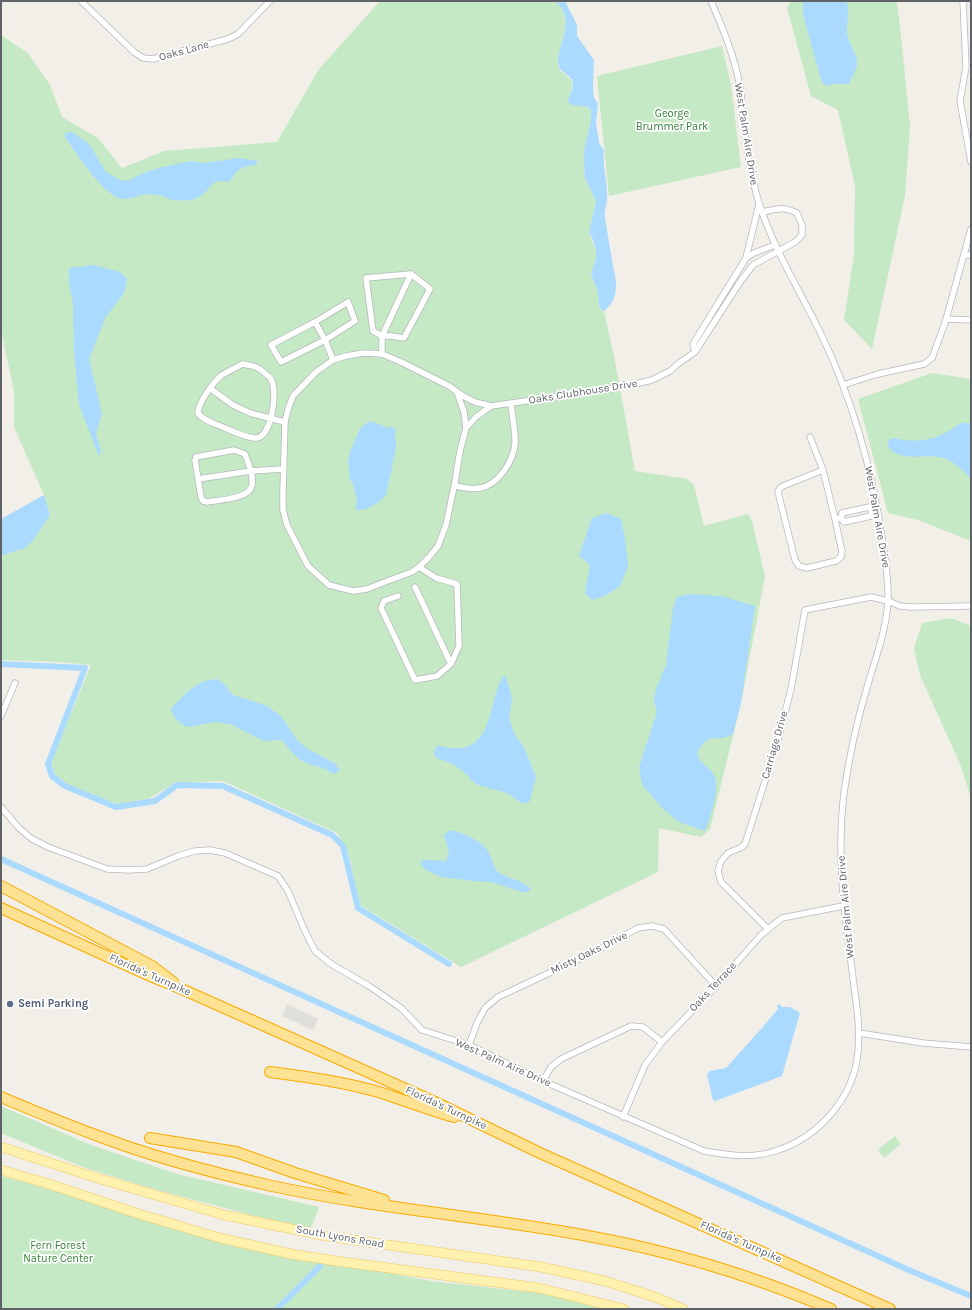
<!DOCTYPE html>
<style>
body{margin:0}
#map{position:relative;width:972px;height:1310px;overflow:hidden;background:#f1efe8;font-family:Karla,sans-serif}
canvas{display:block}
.frame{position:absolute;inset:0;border:2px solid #5f6368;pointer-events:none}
</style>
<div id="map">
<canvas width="972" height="1310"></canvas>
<div class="frame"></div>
</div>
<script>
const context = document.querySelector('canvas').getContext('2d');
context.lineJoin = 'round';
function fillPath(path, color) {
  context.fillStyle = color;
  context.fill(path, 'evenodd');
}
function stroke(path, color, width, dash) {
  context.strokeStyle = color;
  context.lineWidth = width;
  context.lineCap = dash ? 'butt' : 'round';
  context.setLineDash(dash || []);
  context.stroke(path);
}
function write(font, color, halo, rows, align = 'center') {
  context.font = font + ' Karla,sans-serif';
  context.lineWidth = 3.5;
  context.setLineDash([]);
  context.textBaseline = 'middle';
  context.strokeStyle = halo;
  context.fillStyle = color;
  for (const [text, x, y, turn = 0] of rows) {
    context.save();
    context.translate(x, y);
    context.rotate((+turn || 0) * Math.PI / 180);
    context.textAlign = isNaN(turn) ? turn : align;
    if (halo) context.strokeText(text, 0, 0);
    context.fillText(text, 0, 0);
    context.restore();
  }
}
fillPath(new Path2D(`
 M287,1004L318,1019L313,1030L282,1016Z`), '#e0deda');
fillPath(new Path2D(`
 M380,1H556C558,4 562,7 563,11C569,24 562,40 560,53C559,57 557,62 558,66C562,78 579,77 570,93L591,110V120L584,152V165L585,178L596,201L589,232L596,251V258L591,274L598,292L599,307L604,311L615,361L635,471L687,479L694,485L704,526L748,514L752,521L765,576L741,703L710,829L701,837L659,828L658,872L461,967L360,905L348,851L337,833L223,781L175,783L148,799L116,804L66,784L55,775L52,765L53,757L91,665L59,662L1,660V553L3,555L50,515L44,495L14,427V392L1,330V35L28,53L50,85L62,117L98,138L122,168L164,151L277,142L319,69Z
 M791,1H897L903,55L910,127L905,196L872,349L844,320L854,254L855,186L838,110L811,96L787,8Z
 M722,46L731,85L741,167L609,196L597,76Z
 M932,373L971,379V541L918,520L888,513L858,399Z
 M951,618L971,626V798L960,764L920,675L914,648L922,623Z
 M1,1106L91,1145L177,1174L319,1207L311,1228L251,1215L143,1186L83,1167L1,1133Z
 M895,1136L901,1144L884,1158L878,1150Z
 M1,1176L139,1214L291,1254L431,1281L548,1294L601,1309H1Z`), '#c5e8c5');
fillPath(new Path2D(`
 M556,1H565L577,25V36L594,60L593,89L594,98L598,104L596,122L599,143L604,150C602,166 608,181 607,198C607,206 604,210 605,219L616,282C616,295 615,302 604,311L599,307L598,292L591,274L596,258V251L593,240L589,232L596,201L585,178L584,165V152L591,120V110L588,107L571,105L568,100C569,95 573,90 573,85C574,75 558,73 558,63C558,46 571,28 563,11C562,8 558,4 556,1Z
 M803,1H846C851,11 846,22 847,33C848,42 855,51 857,60C858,69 852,76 849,84H833L825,86L821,80L803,14Z
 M69,132H72L89,144L101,164L106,172L120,180L127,181L146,172L163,167L191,161L204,163L238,158L258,161L256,165C247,166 240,167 234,175C232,178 231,180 227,182C211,176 209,194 197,198C190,201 180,201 173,200C168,199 164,196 158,195C155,195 150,194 146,194C138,195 131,200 122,199C104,196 75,152 65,137V134Z
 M93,265L120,272L127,279L124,293L105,318L89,359L102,414L96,433L101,452L99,456L79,405L74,354L73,302L69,283V268Z
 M370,421L388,428L392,427L396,429L395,433L396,448L386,495L379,502L366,509H362L357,511L356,507L357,499L353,484L350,479L348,462L350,452L361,427Z
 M962,423H971V479C964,471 954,462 944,458C928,452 902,464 888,447L889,440L894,438C910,442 927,442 943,434C950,431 956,426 962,423Z
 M44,495L50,515L34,539L25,548L3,555L1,553V519Z
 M607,513L621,519L625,539L628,566L620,586L605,596L592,600L585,593L590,565L579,556L592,518Z
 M689,594L722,596L755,606L741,703L733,734C714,745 711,728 697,753C700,765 709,766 714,775C721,788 710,818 705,831L679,822L661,807L642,784L639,767L657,712L654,701L656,689L666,665L673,608L677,597Z
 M505,675L507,680L512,697L509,719L516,737L524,747L536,777L529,803C519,805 516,798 508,794C499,789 479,788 472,781C470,779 469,776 466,774C458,766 447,761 436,758L434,752L437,745C478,757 485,735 494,701C497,691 498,683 505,675Z
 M218,679L224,684L233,695L265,705L280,715L298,741L308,749L336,764L340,771L333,774C325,766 314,767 304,762C295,757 288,748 282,740L264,741L230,724L215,722L189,727C181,726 172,716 171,709L174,705C189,691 196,680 218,679Z
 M451,830C465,834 482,840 489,853C493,859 493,868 498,872C509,880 522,879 531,889L525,893L491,882L474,881L441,877L426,870L420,863L423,860L446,861L449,852L444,835Z
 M779,1004L782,1007H790L800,1013L782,1076L715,1101L713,1100L707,1075L710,1071L726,1068L761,1029L778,1009L777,1005Z`), '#aadaff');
stroke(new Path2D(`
 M1,664L85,668L48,764L52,776L65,786L116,807L155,801L177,785L223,786L332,835L343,846L358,908L449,964
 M1,859L911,1271L971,1296
 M277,1309L320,1266`), '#aadaff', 6);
const minor = new Path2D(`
 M81,1L134,52L143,58L153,59L228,39L238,34L270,1
 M963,1L966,67L960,101L971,162
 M964,255H971
 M746,258L759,204
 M411,274L430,289L404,338L391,336H382L373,331L366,278Z
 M348,302L355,321L325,340L281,362L271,345L315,322Z
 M946,319L971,320
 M315,322L325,340L333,360
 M695,352L693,344L746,258L754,253L775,245
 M382,354V336L411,274
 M242,364C255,366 257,366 267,375C267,375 271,378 271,379C278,391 272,435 257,438C249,439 232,431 225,428C217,424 203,421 198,413C198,403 214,381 222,375C228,371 236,368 242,364Z
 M843,385L878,374L924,364L932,358L945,323L971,229
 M211,389L233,405L250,413L285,422
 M457,392L464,412L466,428
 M491,406L475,402L463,396L449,386L401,362L382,354L364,353L346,356L333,360L316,372L293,396L288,409L285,422L283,491V510L287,525L308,566L329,585L353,591L367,589L390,580L412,572L419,567L430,556L438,546L446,525L455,482L460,451L466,428L476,417L491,406L623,387L652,380L670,371L679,363L695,352L740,282L753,265L795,242L802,235V225L797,213C783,206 777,209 762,212
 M810,437L823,470L835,519L841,518L844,522L871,516L872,511
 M234,450L245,454C248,463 254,475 252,485C250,499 219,500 207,502L203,501L201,497L195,460L196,457Z
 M823,470L783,486L780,488L778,492L795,560L799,566L807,568L836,561L841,557L842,552L835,519
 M198,479L251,471L283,469
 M455,486C462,487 472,490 480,488C498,485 513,462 515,444C516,434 512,415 511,404
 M841,518L842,513L869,507L872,511L875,510
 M415,587L451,664
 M398,596L384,601L381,608L415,680L437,676L451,664L459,646L457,584L436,578L419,567
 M1,716L15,683
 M1,807L19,828L32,839L48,847L107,869L129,870L147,869L178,856L195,851L210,850L225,853L278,876L288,891L304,929L315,951L331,964L369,986L401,1008L422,1030L469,1045L543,1081L704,1151C727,1155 752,1159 775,1151C818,1138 854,1098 858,1052C861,1022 854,991 851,962C843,906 837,849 844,793C849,758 856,724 866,691C874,662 886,632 888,602C889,581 885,558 882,537C872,468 851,395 820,332C800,291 776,253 761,209C751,180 747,150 743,120C742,109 742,98 740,87C735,57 723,29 711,1
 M768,929L721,882L718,871L721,861L728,853L740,848L745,844L778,740L791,689L805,610L871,597L888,601L900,606L911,607L971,606
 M859,1033L923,1043L971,1047
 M469,1045L477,1023L485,1008L498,997L596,951L638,928L652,926L664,929L716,986
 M543,1081L551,1067L561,1059L631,1026L643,1027L662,1042
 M623,1117L645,1065L662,1042L716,986L761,935L782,918L843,906`);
const primary = new Path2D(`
 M1,1147L97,1178L224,1215L326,1236L541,1267L605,1281L658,1298L683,1309
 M1,1170L49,1184L139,1214L220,1238L291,1254L343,1262L539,1288L624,1309`);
const motorway = new Path2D(`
 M1,886L152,966L173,982
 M1,908L148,975L184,990L435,1102L540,1153L890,1309
 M270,1072C308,1077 345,1082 382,1093C406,1101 430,1110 454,1117
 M1,1097C34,1111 68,1125 101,1137C156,1158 214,1173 272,1186C374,1208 480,1216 583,1235C667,1250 754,1276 831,1309
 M150,1138L236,1152L295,1173L384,1200`);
stroke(minor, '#b5b8bc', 7);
stroke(primary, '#f2c960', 10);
stroke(motorway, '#f9ab00', 12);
stroke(minor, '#fff', 5.5);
stroke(primary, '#fff2af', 9);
stroke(motorway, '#fde293', 10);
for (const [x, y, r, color] of [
 [10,1004,4,"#5c6f8a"]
]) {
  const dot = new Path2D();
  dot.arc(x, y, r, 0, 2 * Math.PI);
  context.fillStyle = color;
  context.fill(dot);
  stroke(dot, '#fff', 1.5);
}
write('11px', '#5f6368', '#fff', [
 ["Oaks Lane",184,51,-15],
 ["West Palm Aire Drive",746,134,81],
 ["Oaks Clubhouse Drive",583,392,-9],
 ["West Palm Aire Drive",877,517,80],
 ["Carriage Drive",775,745,-74],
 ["West Palm Aire Drive",846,907,-95],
 ["Misty Oaks Drive",589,953,-26],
 ["Florida's Turnpike",150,975,24],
 ["Oaks Terrace",713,987,-47],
 ["West Palm Aire Drive",503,1063,24],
 ["Florida's Turnpike",446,1108,25],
 ["South Lyons Road",340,1237,10],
 ["Florida's Turnpike",741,1242,24]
]);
write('11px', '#348238', '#fff', [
 ["George",672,114],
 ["Brummer Park",672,127],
 ["Fern Forest",58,1246],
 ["Nature Center",58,1259]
]);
write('bold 11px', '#4e5e75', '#fff', [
 ["Semi Parking",18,1004]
], 'left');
</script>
